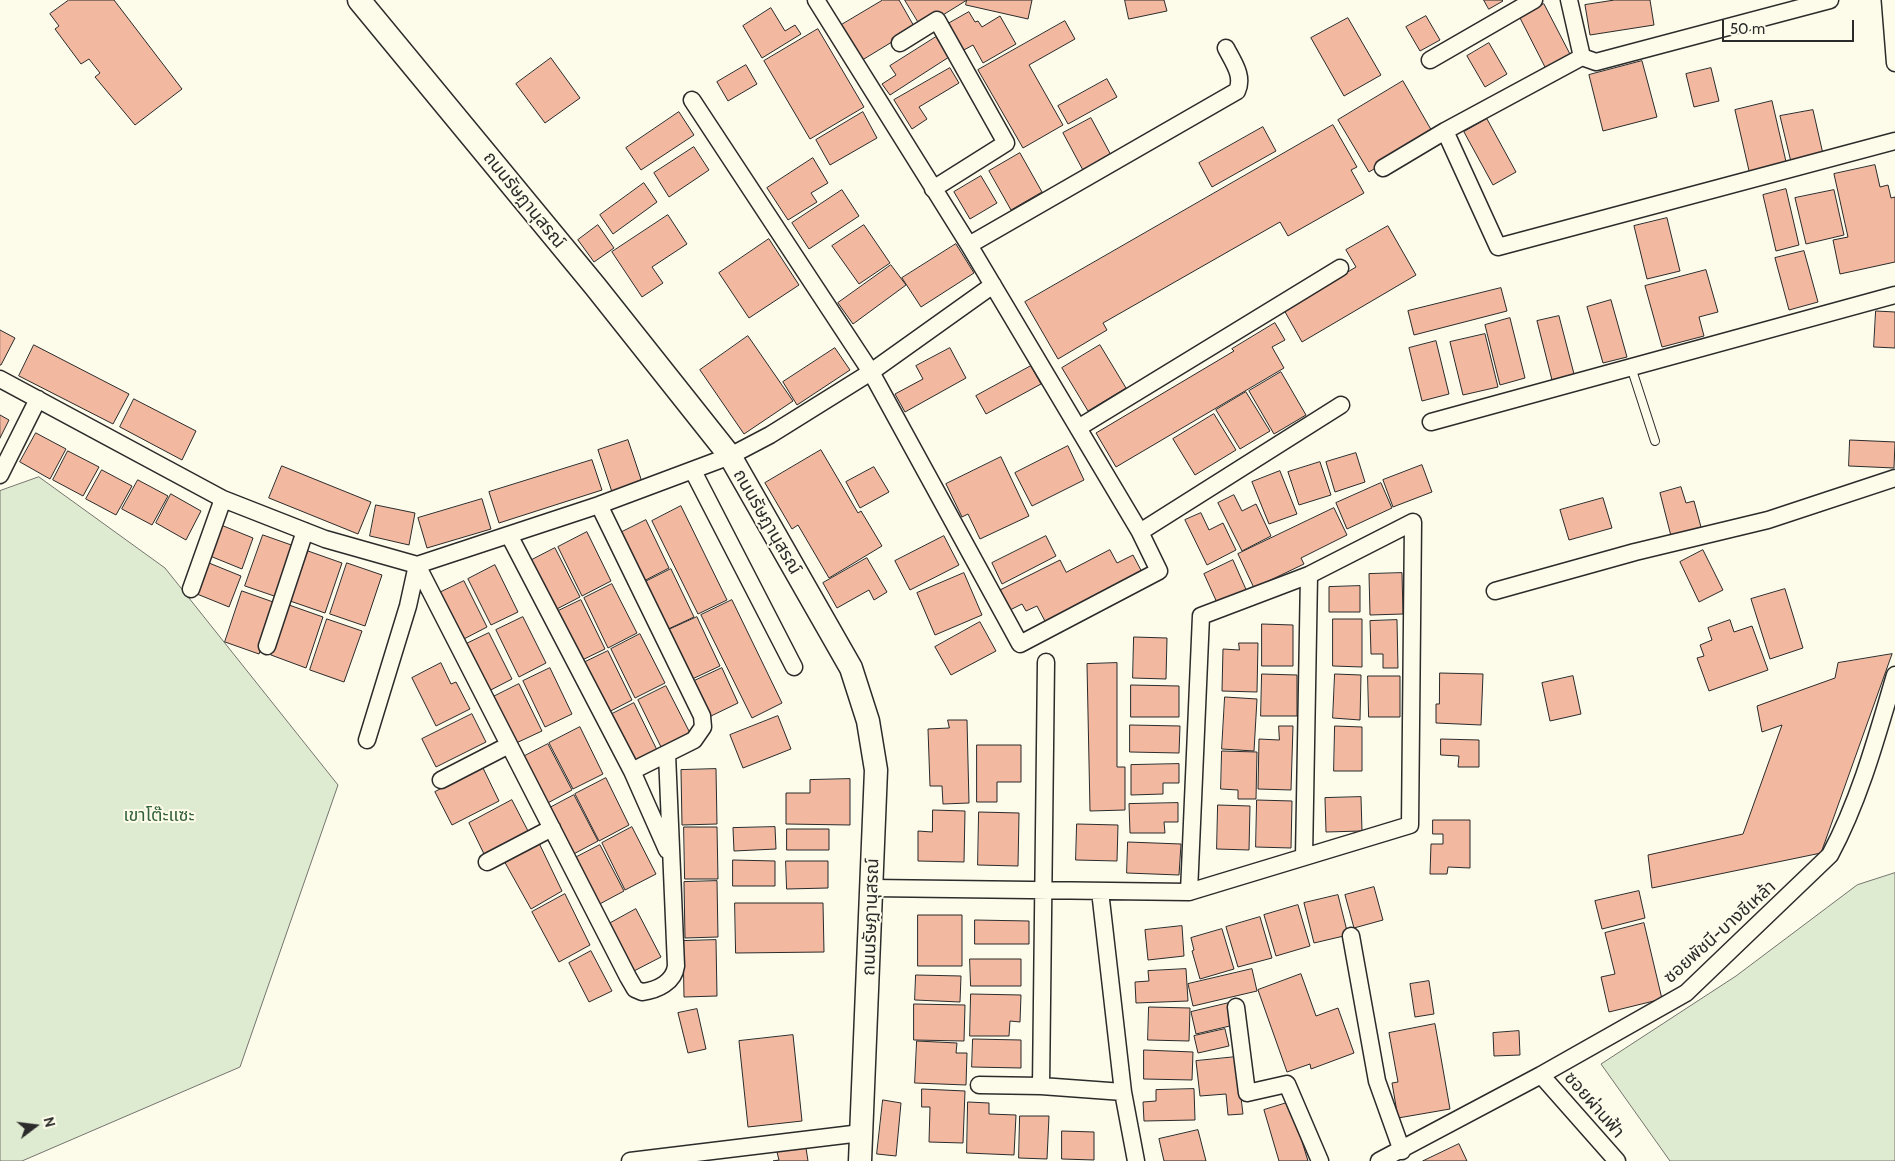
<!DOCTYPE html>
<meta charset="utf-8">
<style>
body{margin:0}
#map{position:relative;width:1895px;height:1161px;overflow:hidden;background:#fdfbea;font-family:Cabin,sans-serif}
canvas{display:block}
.north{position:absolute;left:10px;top:1101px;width:50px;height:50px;-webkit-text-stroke:4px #fdfbea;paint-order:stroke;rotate:75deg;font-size:14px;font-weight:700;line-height:20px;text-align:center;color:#2b2b2b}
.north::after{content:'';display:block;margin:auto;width:18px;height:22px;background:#2b2b2b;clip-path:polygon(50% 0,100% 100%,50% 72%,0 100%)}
.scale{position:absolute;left:1722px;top:20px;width:132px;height:22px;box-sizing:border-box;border:2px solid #2b2b2b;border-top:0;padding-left:6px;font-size:15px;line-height:18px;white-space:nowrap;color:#2b2b2b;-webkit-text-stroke:4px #fdfbea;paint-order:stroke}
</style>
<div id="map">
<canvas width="1895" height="1161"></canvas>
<div class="north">N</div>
<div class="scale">50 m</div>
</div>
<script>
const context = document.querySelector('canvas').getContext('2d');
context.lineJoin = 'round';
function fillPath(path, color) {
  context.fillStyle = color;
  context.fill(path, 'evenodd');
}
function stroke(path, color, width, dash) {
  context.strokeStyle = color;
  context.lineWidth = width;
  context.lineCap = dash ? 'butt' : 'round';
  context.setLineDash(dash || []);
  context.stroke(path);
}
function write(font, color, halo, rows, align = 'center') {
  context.font = font + ' Cabin,"Noto Sans Thai",sans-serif';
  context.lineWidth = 4;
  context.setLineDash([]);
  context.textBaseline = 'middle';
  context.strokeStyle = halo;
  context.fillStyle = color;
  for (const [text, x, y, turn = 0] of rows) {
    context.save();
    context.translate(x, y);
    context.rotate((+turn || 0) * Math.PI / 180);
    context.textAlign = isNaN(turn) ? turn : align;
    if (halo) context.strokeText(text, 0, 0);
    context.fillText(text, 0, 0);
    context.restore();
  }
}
const green = new Path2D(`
 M39,477L165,568L338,785L240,1067L22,1161H0V491Z
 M1895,873V1161H1670L1601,1064L1736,976L1857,885Z`);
fillPath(green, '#deebd1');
stroke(green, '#74746e', 1);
const building = new Path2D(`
 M69,0H114L182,89L135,125L95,77L100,73L89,59L81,64L55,29L59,26L50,14Z
 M883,0H899L915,28L859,62L838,27Z
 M905,0H967L922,28Z
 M967,0H1032L1028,19L966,5Z
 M1125,0H1164L1167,11L1129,19Z
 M1484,0H1502L1503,1L1489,9Z
 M1615,0H1650L1654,25L1590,35L1585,5Z
 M1544,4L1571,56L1546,69L1519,16Z
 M771,8L785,31L795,25L801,34L762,58L743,26Z
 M969,12L975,22L978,21L982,27L1000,16L1016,44L983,63L973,45L962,51L946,25Z
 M1426,16L1440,40L1420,51L1406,27Z
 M1348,18L1381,75L1344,96L1311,38Z
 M1065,21L1075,39L1029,65L1063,125L1023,148L978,70Z
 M818,29L864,107L810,139L764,61Z
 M936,37L949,57L890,95L882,84L896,75L890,66Z
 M1489,43L1507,74L1485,87L1467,56Z
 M551,58L580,98L545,123L516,84Z
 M1642,61L1657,117L1603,131L1589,75Z
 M746,65L757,84L728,101L717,82Z
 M950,68L959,83L919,107L927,119L912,129L894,100Z
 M1711,68L1719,101L1694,107L1686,74Z
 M1107,79L1117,97L1068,124L1058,106Z
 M1403,81L1433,133L1369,172L1338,120Z
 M1772,101L1787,166L1750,175L1735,110Z
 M1813,110L1823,154L1791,162L1780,116Z
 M679,112L694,135L641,170L626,148Z
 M863,112L877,138L830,165L816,140Z
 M1091,118L1112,157L1084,172L1063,133Z
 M1487,119L1516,172L1493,185L1464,132Z
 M1333,125L1357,167L1351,170L1364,193L1288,236L1280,222L1103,323L1107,330L1058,359L1025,302Z
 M1263,127L1276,151L1212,187L1199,163Z
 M694,147L709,170L669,197L654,173Z
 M1020,153L1042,192L1011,210L989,171Z
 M813,158L828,183L811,193L817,202L788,220L767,188Z
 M1875,165L1880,187L1888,185L1891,198L1895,197V262L1840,274L1833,240L1848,237L1834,174Z
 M981,176L997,203L970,219L954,192Z
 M644,183L657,202L613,234L600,215Z
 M1786,189L1799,245L1776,251L1763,195Z
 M842,190L859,216L809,249L792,223Z
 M1834,190L1844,235L1806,244L1795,198Z
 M668,215L687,244L652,267L663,283L642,297L612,252Z
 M1667,218L1680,271L1647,279L1634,226Z
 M598,225L614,248L594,262L578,240Z
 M864,225L890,263L859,284L832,246Z
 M1388,226L1416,275L1302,342L1284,310L1356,267L1346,250Z
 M769,239L799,285L749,318L719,273Z
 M956,244L974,273L921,307L902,278Z
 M1804,251L1818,302L1789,310L1775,258Z
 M891,265L906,285L853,324L838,303Z
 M1706,270L1718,312L1699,317L1704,336L1662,347L1645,286Z
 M1501,288L1507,311L1414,335L1408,311Z
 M1611,300L1627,357L1603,363L1587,307Z
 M1876,311L1895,312V348L1874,347Z
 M1559,316L1574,374L1552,380L1537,321Z
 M1510,318L1525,378L1500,385L1485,325Z
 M1275,323L1285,340L1272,347L1284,368L1116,467L1096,433L1234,351L1232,349Z
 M0,330L15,338L1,365H0Z
 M1485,334L1498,387L1463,395L1450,342Z
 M748,336L793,401L744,434L700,370Z
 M1436,341L1449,394L1422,401L1409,348Z
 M34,345L129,394L113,424L19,376Z
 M1100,345L1126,388L1088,411L1062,368Z
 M835,348L850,370L797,405L783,382Z
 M950,348L966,378L905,412L895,394L923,379L916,366Z
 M1031,366L1041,384L986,414L976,396Z
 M1281,372L1306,415L1274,434L1249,391Z
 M1246,392L1270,431L1240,449L1216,410Z
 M134,399L196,431L182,460L120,427Z
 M1214,414L1236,450L1195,475L1173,439Z
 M0,415L9,420L0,438Z
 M36,433L66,449L50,479L20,462Z
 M628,440L643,485L613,495L598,450Z
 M1850,440L1895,442L1894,468L1849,466Z
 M1068,446L1084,480L1032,506L1015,473Z
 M821,450L858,513L861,511L882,546L829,578L798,525L792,529L765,483Z
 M68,451L99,467L83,496L53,480Z
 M1356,453L1365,482L1335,492L1326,462Z
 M1001,457L1029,516L980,539L968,514L962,517L946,484Z
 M592,460L602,490L499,523L489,492Z
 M1320,462L1331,495L1299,505L1288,472Z
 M1422,465L1432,492L1393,507L1383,480Z
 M282,466L371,502L358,534L269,498Z
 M874,467L889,492L860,508L846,482Z
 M102,470L132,486L116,515L86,499Z
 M1280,471L1297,514L1269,524L1252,482Z
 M138,480L168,496L152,525L122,509Z
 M1381,483L1392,508L1347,529L1336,503Z
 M1681,487L1686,503L1694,501L1701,527L1671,536L1660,493Z
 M171,494L201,511L186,540L156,523Z
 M1234,495L1242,511L1256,504L1271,536L1242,551L1218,503Z
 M1603,498L1612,528L1569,540L1560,510Z
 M482,499L491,529L427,548L418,518Z
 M376,505L415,513L409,545L370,536Z
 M681,506L727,600L698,614L652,521Z
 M1334,508L1347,535L1301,558L1304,564L1254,588L1238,554Z
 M1201,513L1209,530L1223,523L1236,550L1207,565L1185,520Z
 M646,520L669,568L640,583L616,535Z
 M221,525L253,538L242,569L210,556Z
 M587,532L611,581L582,596L558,547Z
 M263,535L297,547L280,598L245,586Z
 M944,536L959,565L910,590L895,561Z
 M1046,536L1056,556L1002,584L992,563Z
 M555,548L580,597L551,612L526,563Z
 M1110,550L1117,563L1133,555L1143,574L1046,623L1037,606L1026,611L1022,604L1010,610L1000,590L1060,560L1066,572Z
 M1703,550L1723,590L1699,602L1680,562Z
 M308,551L342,563L325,613L290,601Z
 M867,558L887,592L874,600L869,590L837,608L823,583Z
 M1233,560L1248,594L1219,607L1204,574Z
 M209,563L241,576L229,607L197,594Z
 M347,563L382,575L365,626L330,614Z
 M495,565L518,612L491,625L468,579Z
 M671,569L694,617L664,631L641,584Z
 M964,573L982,615L935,635L917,593Z
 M1402,573L1403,614L1370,615L1369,574Z
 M464,581L487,627L460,641L437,594Z
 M612,584L637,633L608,648L584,598Z
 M1360,586V612H1329V587Z
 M1785,589L1803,648L1770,659L1751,599Z
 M242,591L276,603L259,654L225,642Z
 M581,600L605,649L576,663L552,614Z
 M732,600L782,703L752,718L701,615Z
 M289,605L323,617L306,668L271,655Z
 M523,617L546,663L519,677L496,630Z
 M697,617L720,666L688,681L664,632Z
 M327,619L362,631L344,682L310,670Z
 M1333,619H1362V667L1333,666Z
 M1397,620L1398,668H1383V654H1371L1370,621Z
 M1730,620L1734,632L1752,626L1768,670L1709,691L1697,658L1704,656L1700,645L1712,640L1708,628Z
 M980,622L996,651L951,675L935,647Z
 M1262,624L1293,625V666H1262Z
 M489,633L512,679L485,693L462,646Z
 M640,634L665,683L635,698L611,649Z
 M1134,637L1167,638L1166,679L1133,678Z
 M1239,643H1258L1257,692L1222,691L1223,649L1239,650Z
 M608,651L632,700L603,715L579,665Z
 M1892,654L1821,853L1652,888L1648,855L1743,834L1782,725L1762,732L1757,706L1835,678L1838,663Z
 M441,663L451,684L456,682L470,709L436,726L412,678Z
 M1117,663V767H1125V810L1090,811L1087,664Z
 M550,668L572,714L545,727L523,681Z
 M722,668L738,703L709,717L692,682Z
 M1440,673L1483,674L1481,725L1436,723V704H1439Z
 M1262,674L1297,675V716H1261Z
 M1335,674L1361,675L1360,720L1333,718Z
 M1368,676H1400V717H1369Z
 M1573,676L1581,714L1550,721L1542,683Z
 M519,684L542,731L514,744L491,698Z
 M1131,685L1179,686V717H1131Z
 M666,686L691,735L662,749L638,700Z
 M1225,697L1257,699L1254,751L1222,749Z
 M634,703L658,752L630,766L606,717Z
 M472,714L486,742L436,767L422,739Z
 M778,716L791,749L743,768L730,735Z
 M948,720H967L969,803L943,804L942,786H930L928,729L949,728Z
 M1130,725L1180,726L1179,753L1130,752Z
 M1279,726H1293L1291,790L1258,789L1259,739L1279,740Z
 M1335,726L1362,727V771H1334Z
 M580,727L603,774L573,789L549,743Z
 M1441,739L1479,740V767H1458L1459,756L1441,755Z
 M548,744L572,790L542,806L517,760Z
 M977,745H1021V782H997V802H977Z
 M1222,751L1257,752L1256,799H1238V790L1221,789Z
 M1179,764V783H1163V794L1131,795V765Z
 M483,768L499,801L452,825L435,792Z
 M716,769L717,824L682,825L681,770Z
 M606,778L629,825L599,841L575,794Z
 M850,779V825L786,824V793H810V780Z
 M574,795L598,841L568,857L544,811Z
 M1361,797L1362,831L1326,832L1325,798Z
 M512,800L528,831L484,854L469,823Z
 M1257,800L1292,801L1291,848L1256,847Z
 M1178,803V822H1164L1165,833H1130L1129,804Z
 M1218,805L1250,806L1249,850L1217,849Z
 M933,810L965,811L964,862L918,861V831L932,832Z
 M979,812L1019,813L1018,866L978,865Z
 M1433,820H1470V868L1448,867L1447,874H1430L1431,844H1443V834H1433Z
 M1077,824L1118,825L1117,861L1076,860Z
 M632,827L656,874L625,890L602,843Z
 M684,827H717L718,879H685Z
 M775,827L776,849L734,851L733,828Z
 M787,829H829V850H787Z
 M538,841L562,891L531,909L503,859Z
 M1128,842L1181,844L1179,875L1127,873Z
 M600,845L624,891L594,907L569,861Z
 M733,860L775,861V886H733Z
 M786,861H828V888L787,889Z
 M717,881L718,937L685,938L684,882Z
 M1374,887L1383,920L1354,928L1345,895Z
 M1639,891L1645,918L1602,929L1595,901Z
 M565,894L590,945L559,962L532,912Z
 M1338,895L1348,935L1314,943L1304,903Z
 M735,903H823L824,952L736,953Z
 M1298,905L1310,946L1276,956L1264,915Z
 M636,909L661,957L632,972L607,925Z
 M918,915H962V966H918Z
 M1260,917L1272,958L1238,967L1226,927Z
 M975,920L1029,921V944H975Z
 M1644,923L1662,999L1609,1012L1601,977L1615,974L1605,933Z
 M1182,926L1184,956L1148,960L1145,930Z
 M1222,929L1234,969L1200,979L1192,951L1194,950L1191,938Z
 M716,940L717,996L684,997L683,941Z
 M591,951L612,991L589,1002L569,963Z
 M970,959H1021V986H971Z
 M1186,969L1188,1001L1136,1003L1135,982L1149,981L1148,971Z
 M1252,969L1257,991L1193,1006L1188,984Z
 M1301,974L1316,1016L1338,1008L1354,1053L1311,1069L1310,1064L1287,1072L1258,990Z
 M916,975L961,976L960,1002L915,1000Z
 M1429,981L1434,1014L1415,1017L1410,984Z
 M971,994L1021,995L1020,1022L1010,1021L1009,1036H970Z
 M1229,1003L1234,1025L1196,1034L1191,1012Z
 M914,1004L965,1005L964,1041L914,1040Z
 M1149,1007L1190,1008L1189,1041L1148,1040Z
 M697,1009L706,1049L688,1053L678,1013Z
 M1435,1024L1450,1109L1398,1118L1392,1083L1398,1082L1389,1033Z
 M1225,1029L1229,1046L1198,1053L1194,1036Z
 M1519,1031L1520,1055L1494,1056L1493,1033Z
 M793,1035L802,1121L748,1127L739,1041Z
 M973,1039L1021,1040V1068L972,1067Z
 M917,1041L957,1043L956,1053H967L966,1085L915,1083Z
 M1144,1050L1193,1052L1192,1080L1144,1079Z
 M1236,1057L1243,1114L1228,1115L1226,1094L1200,1096L1196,1061Z
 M922,1089L965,1091L963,1143L929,1142L930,1107H922Z
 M1194,1089L1195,1120L1144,1121L1143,1102L1156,1101V1090Z
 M883,1100L901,1103L896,1156L877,1154Z
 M968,1102L989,1103V1114L1016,1115L1014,1155L967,1153Z
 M1290,1102L1308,1161H1279L1264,1110Z
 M1020,1116H1049L1047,1159L1019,1158Z
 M1198,1130L1206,1161H1164L1159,1139Z
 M1062,1131L1094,1132V1160L1062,1159Z
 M1459,1144L1467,1161H1423Z
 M806,1148L808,1161H773L779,1160L777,1152Z`);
fillPath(building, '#f2b8a0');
stroke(building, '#2b2b2b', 1);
const lane = new Path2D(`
 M1631,367L1655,441`);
const street = new Path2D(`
 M1569,0L1582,57
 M1890,0L1895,63
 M900,43L937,20L1006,143L933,189
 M1430,60L1534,0
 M692,100L871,372L1020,644L1159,571L1140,532L969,245L816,0
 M1445,131L1498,247L1895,141
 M1383,168L1445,131L1582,57L1596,62L1830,0
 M969,245L1237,91C1244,76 1233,62 1226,48
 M0,379L223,499L325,539L417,565L599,505L730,456L770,435L871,372L993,285
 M1431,422L1895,295
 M1078,428L1340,268
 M693,471L794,667
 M0,475L38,399
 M599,505L702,716L703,727L694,740L632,771
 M1140,532L1341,405
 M509,535L632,771L667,850
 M417,565L628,977L635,989L642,992C658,990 674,982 676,966L667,754
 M191,589L223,499
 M1495,591L1635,552L1768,520L1895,478
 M267,646L305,531
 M367,740L408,606L417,565
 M441,780L509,745
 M1304,857L1309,575
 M487,862L552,828
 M872,888L1189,892L1410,825L1413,522L1309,575L1201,616L1189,892
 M1100,891L1123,1092L1136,1161
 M1351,936L1377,1081L1402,1151
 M1236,1007L1247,1093L1287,1084L1320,1161
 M1541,1075L1617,1161
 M979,1085L1041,1086L1123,1092
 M1041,1086L1046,662
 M630,1161L861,1133
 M1379,1161L1541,1075L1686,993L1830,855C1860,799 1877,736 1895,675`);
const secondary = new Path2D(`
 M359,0L595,286L730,456L851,668L868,721L876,770L860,1161`);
stroke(lane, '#2b2b2b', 10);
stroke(street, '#2b2b2b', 19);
stroke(secondary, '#2b2b2b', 25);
stroke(lane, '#fdfbea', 8);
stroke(street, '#fdfbea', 16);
stroke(secondary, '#fdfbea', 22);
write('18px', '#2b2b2b', '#fdfbea', [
 ["ถนนรัษฎานุสรณ์",524,200,51],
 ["ถนนรัษฎานุสรณ์",767,522,60],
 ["ถนนรัษฎานุสรณ์",871,917,-88],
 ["ซอยพัชนี-บางชีเหล้า",1720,932,-42],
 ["ซอยผ่านฟ้า",1594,1105,49]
]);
write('18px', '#34623c', '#fdfbea', [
 ["เขาโต๊ะแซะ",159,816]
]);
</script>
